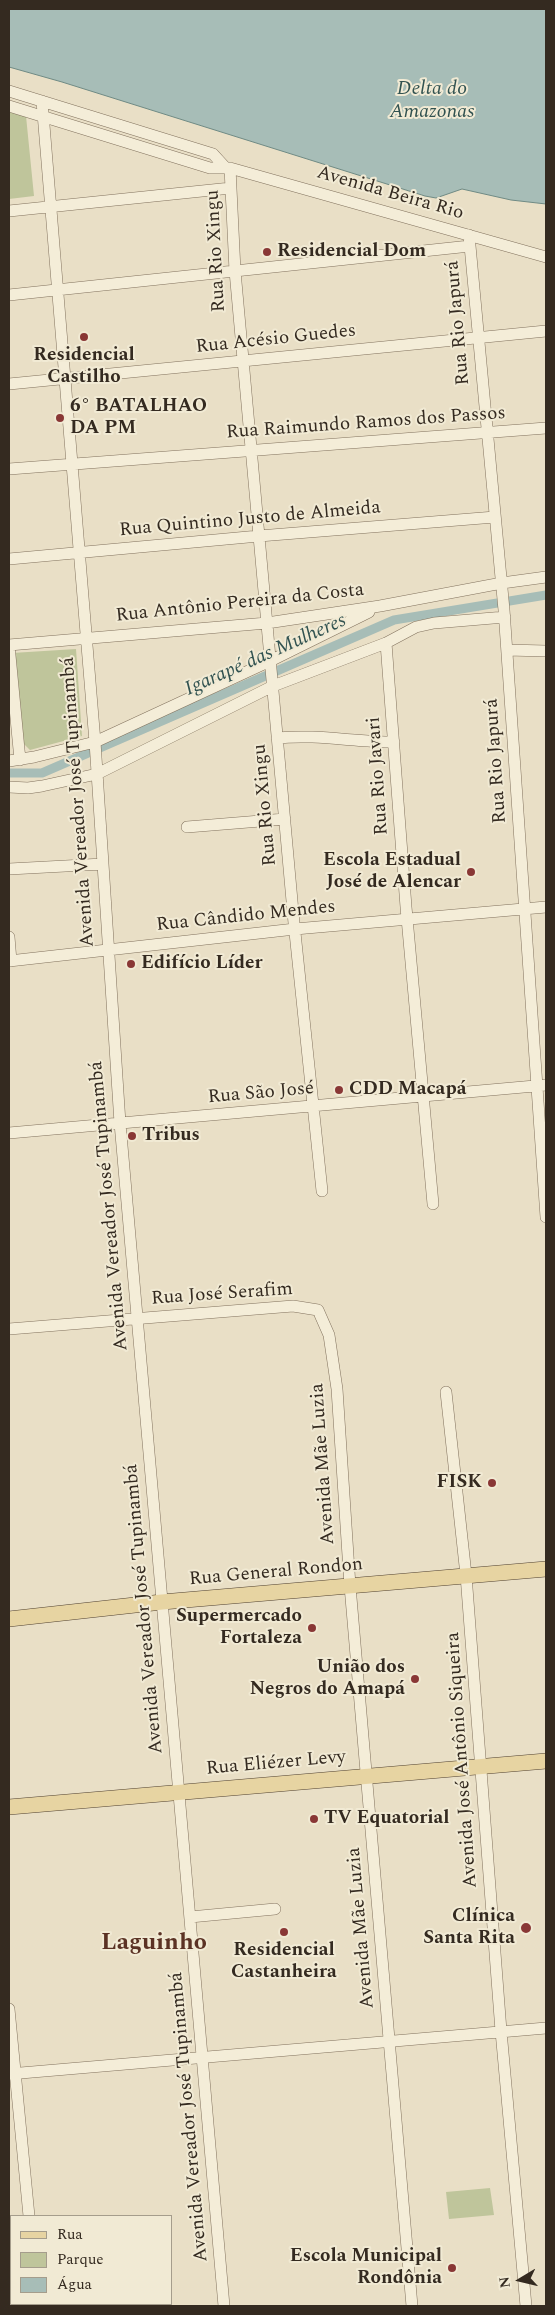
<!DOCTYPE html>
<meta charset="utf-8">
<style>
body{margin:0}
#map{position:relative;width:555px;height:2315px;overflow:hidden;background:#e9dfc6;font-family:Spectral,serif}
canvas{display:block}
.frame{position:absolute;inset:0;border:10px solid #342a20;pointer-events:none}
.legend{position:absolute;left:10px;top:2215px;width:162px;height:90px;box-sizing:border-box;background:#f1ead4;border:1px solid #a59d8c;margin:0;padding:6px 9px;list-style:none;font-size:15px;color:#342a20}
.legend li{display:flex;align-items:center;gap:10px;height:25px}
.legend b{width:25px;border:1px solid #a59d8c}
.north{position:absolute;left:495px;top:2255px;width:50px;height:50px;-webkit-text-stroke:4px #f1ead4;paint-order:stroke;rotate:261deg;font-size:14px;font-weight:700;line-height:20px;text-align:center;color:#342a20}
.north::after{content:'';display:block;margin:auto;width:18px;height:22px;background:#342a20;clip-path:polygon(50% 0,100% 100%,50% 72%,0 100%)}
</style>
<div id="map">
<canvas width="555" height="2315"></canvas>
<div class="frame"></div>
<ul class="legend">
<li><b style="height:6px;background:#e7d4a2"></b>Rua</li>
<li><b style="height:14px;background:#bfc59b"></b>Parque</li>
<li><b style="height:14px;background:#a7bdb7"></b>Água</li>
</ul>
<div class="north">N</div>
</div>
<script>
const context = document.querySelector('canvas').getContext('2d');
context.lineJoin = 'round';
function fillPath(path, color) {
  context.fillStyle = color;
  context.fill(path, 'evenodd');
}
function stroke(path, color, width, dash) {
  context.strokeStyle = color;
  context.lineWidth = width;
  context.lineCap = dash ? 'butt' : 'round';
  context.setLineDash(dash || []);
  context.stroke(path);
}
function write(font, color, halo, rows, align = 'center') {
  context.font = font + ' Spectral,serif';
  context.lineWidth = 4;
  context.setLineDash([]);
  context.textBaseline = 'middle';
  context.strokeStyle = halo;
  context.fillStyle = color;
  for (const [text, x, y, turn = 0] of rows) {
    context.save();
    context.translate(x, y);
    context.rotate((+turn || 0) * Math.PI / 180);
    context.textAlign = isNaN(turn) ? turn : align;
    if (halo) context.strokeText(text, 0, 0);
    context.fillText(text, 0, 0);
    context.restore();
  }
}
fillPath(new Path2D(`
 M9,111L26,116L34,196L9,199Z
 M76,649L82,736L30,750L20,740L12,653Z
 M490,2188L494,2215L449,2219L446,2192Z`), '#bfc59b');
const water = new Path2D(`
 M9,9H546V204L511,200L462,189L436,198L425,196L62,82L9,67Z`);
fillPath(water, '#a7bdb7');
stroke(water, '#6f8a84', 1);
stroke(new Path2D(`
 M9,773H42L394,620L546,595`), '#a7bdb7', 9);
const minor = new Path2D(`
 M9,91L213,154L224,166
 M42,101L95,742L120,1123L224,2306
 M9,106L210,168H230L546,257
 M230,168L235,271L294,923L322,1191
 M9,211L231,188
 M469,235L504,610L546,1217
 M9,295L470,246
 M9,384L546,331
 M9,469L546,428
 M9,559L259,536L495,517
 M386,643L406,907L433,1204
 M507,650L546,651
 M277,738C317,734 354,742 394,742
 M20,760L9,645L267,623L380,606L502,583L546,577
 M9,761L34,757L95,742L270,661L369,612
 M9,787L28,788L42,786L97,774L273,686L386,643L416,627L434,623L505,617
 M187,827L285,819
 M9,869L103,864
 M9,937L11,961
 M9,961L295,929L546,907
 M9,1133L546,1085
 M9,1329L293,1306L318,1310L329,1335L337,1389L350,1586L412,2306
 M446,1392L466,1575L501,2031L526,2306
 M190,1917L275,1909
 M9,2009L29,2216
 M9,2074L546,2028
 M38,2304V2306`);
const major = new Path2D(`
 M9,1619L162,1602L546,1569
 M9,1807L546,1761`);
stroke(minor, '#82725e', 12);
stroke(major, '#504131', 16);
stroke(minor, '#f4edd8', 11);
stroke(major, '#e7d4a2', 15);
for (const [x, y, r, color] of [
 [267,252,5,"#893735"],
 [84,337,5,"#893735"],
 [60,418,5,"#893735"],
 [471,872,5,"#893735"],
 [131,964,5,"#893735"],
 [339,1090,5,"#893735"],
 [132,1136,5,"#893735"],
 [492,1483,5,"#893735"],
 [312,1628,5,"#893735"],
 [415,1679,5,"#893735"],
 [314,1819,5,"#893735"],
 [526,1928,6,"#893735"],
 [284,1932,5,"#893735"],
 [452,2268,5,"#893735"]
]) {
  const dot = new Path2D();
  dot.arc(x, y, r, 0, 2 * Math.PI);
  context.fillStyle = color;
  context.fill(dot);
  stroke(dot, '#f1ead4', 2);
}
write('19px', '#342a20', '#f1ead4', [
 ["Avenida Beira Rio",390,194,16],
 ["Rua Rio Xingu",217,251,-93],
 ["Rua Rio Japurá",459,323,-95],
 ["Rua Acésio Guedes",276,340,-6],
 ["Rua Raimundo Ramos dos Passos",366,424,-4],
 ["Rua Quintino Justo de Almeida",250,520,-5],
 ["Rua Antônio Pereira da Costa",240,604,-6],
 ["Rua Rio Japurá",497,761,-94],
 ["Rua Rio Javari",379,776,-94],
 ["Avenida Vereador José Tupinambá",79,802,-94],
 ["Rua Rio Xingu",266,805,-95],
 ["Rua Cândido Mendes",246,917,-6],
 ["Rua São José",261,1094,-5],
 ["Avenida Vereador José Tupinambá",110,1206,-95],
 ["Rua José Serafim",222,1295,-4],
 ["Avenida Mãe Luzia",324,1464,-94],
 ["Rua General Rondon",276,1573,-5],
 ["Avenida Vereador José Tupinambá",145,1609,-95],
 ["Avenida José Antônio Siqueira",463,1760,-94],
 ["Rua Eliézer Levy",276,1764,-5],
 ["Avenida Mãe Luzia",362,1928,-95],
 ["Avenida Vereador José Tupinambá",190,2117,-95]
]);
write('bold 19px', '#342a20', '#f1ead4', [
 ["Residencial Dom",277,252],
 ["Residencial",84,356,"center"],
 ["Castilho",84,378,"center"],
 ["6° BATALHAO",70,407],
 ["DA PM",70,429],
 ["Escola Estadual",461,861,"right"],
 ["José de Alencar",461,883,"right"],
 ["Edifício Líder",141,964],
 ["CDD Macapá",349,1090],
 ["Tribus",142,1136],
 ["FISK",482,1483,"right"],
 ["Supermercado",302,1617,"right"],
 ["Fortaleza",302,1639,"right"],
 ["União dos",405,1668,"right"],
 ["Negros do Amapá",405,1690,"right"],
 ["TV Equatorial",324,1819],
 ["Clínica",515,1917,"right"],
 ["Santa Rita",515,1939,"right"],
 ["Residencial",284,1951,"center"],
 ["Castanheira",284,1973,"center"],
 ["Escola Municipal",442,2257,"right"],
 ["Rondônia",442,2279,"right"]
], 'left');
write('italic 20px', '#315250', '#f1ead4', [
 ["Delta do",432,90],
 ["Amazonas",432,113],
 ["Igarapé das Mulheres",266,656,-24]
]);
write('bold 24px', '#5b3224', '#f1ead4', [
 ["Laguinho",154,1944]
]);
</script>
